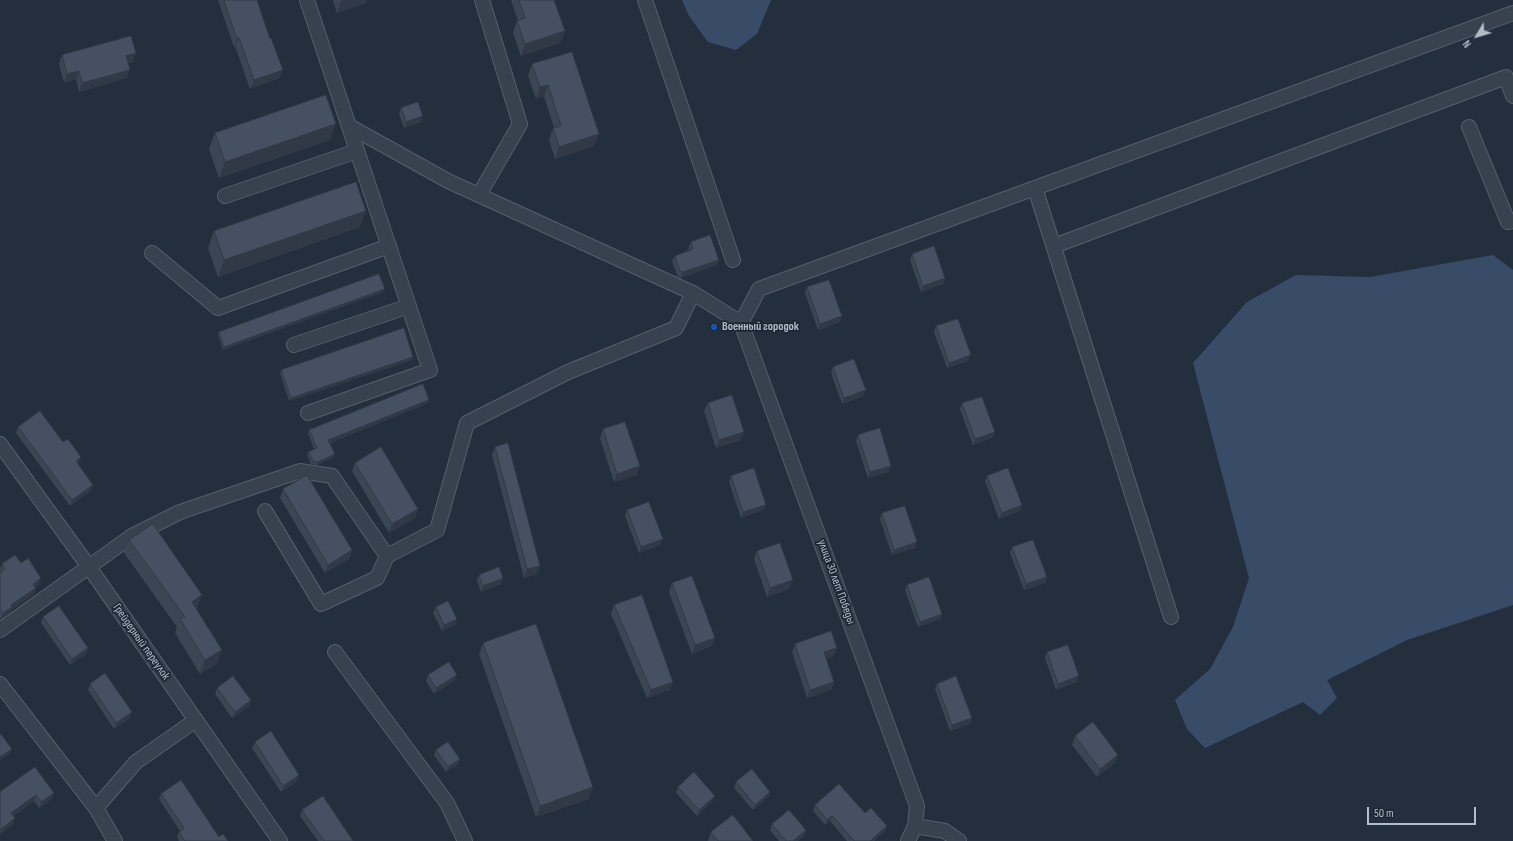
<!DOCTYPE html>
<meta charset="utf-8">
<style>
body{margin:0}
#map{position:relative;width:1513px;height:841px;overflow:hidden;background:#242f3e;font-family:"Sofia Sans Condensed",sans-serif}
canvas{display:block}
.north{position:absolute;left:1457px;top:16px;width:40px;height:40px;-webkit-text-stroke:3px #1d2633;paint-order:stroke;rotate:232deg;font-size:11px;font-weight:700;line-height:16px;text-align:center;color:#b4bcc9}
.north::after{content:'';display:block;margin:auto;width:14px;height:18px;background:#b4bcc9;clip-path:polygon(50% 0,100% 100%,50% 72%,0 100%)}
.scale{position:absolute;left:1367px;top:807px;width:109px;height:18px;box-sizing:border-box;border:2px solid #b4bcc9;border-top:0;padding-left:5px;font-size:12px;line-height:14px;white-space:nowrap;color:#b4bcc9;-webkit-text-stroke:3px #1d2633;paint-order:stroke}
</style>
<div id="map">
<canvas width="1513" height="841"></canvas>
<div class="north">N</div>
<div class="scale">50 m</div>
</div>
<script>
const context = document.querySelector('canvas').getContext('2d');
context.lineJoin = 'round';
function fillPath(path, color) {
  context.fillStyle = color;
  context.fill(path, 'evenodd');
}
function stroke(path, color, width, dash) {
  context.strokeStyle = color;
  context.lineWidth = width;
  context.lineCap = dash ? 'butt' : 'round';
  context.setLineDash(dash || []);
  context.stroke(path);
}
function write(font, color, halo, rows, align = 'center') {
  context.font = font + ' "Sofia Sans Condensed",sans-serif';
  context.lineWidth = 3.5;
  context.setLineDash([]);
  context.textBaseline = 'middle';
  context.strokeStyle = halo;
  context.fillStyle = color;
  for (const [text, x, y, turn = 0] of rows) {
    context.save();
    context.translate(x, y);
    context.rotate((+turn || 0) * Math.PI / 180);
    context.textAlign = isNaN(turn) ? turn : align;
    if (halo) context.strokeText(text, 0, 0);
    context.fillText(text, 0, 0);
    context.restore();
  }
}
fillPath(new Path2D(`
 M682,0H771L757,34L736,50L708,42L689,16Z
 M1493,255L1513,270V605L1407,640L1327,680L1337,698L1320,715L1303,702L1205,748L1187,729L1175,700L1210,669L1233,627L1249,578L1193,363L1247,302L1296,275L1370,277Z`), '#394c67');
const minor = new Path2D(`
 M307,0L430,370L308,413
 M645,0L733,260
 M349,126L448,181L693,293L741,323
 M1469,127L1508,222L1513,221
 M1035,188L1171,617
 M479,195L520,124L482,0
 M225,196L357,151
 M1054,246L1506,77L1513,96
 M152,253L218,308L389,246
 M741,323L759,289L1513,13
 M741,323L917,806L915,826L908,841
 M294,345L409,306
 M0,444L89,567L280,841
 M265,511L321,604L377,578L387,556
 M0,630L132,536L180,512L300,471L332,476L387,556L437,530L467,423L568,372L676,328L693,293
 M335,652L447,803L465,841
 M0,684L96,808L115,841
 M96,808L136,762L196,720
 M915,826L945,831L959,841`);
stroke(minor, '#565f6c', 16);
stroke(minor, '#38414e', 14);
fillPath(new Path2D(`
 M218,0H257L280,78L250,89L235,46L234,47Z
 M333,0H367L366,3L337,13Z
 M511,0H554L565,31L560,43L521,56L513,33L517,21H518Z
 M62,55L133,62L128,63L127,78L79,92L76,79L64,83L59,64Z
 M532,64L594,146L555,159L549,140L553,128H554L544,96L536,99L528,76Z
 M401,108L421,122L404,128L399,114Z
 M215,133L330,140L219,178L209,149Z
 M360,227L218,277L208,248L214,231Z
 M691,242L719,260L717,265L681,278L678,277L672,261L675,256L689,250L688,248Z
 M912,254L945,278L943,284L921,292L910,260Z
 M807,287L840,322L818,330L805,293Z
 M383,292L223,350L218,335L219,332Z
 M936,326L968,361L947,368L934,332Z
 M413,357L412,360L289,401L280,373L281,370Z
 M833,367L864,396L842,404L831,373Z
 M428,403L330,443L334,457L317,465L311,464L307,455L308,452L314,449L308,433L309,430Z
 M708,403L741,440L716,448L704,411Z
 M962,403L992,438L973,445L960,409Z
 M18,427L63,442L79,463L78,464L91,491L70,506L16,433Z
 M603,429L637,475L614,482L600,438Z
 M858,435L889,472L868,478L856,441Z
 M495,447L540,566L537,574L524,578L492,455Z
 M355,463L418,509L415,518L389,533L352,471Z
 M731,476L763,510L741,518L729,482Z
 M987,476L1022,505L1020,511L999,519L985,481Z
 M283,489L352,550L349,559L325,573L280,498Z
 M627,510L660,545L639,553L625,516Z
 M882,513L915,548L892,555L880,519Z
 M129,540L196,609L217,664L200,674L175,633L177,627L124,553Z
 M1012,547L1047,577L1045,583L1024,590L1010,553Z
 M757,551L789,589L767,597L754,559Z
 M21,563L39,584L35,587L34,594L11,610L10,612L1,619L0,618V573L1,572L0,571V569L2,564Z
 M479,575L501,584L481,592L477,580Z
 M672,583L715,638L712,646L692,654L669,592Z
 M907,585L942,614L940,619L918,627L905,590Z
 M614,605L670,690L647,698L611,614Z
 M436,607L457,619L455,625L442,631L433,613Z
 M43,617L88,648L86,654L70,665L41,623Z
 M483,643L589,799L536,817L479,654Z
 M795,644L837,648L834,656L826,659L834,682L831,690L807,698L792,652Z
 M1047,652L1077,682L1056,690L1045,658Z
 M428,675L454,681L434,694L426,681Z
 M90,684L130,718L114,729L88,690Z
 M937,684L972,718L970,724L950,731L935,689Z
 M217,688L251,700L249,706L232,718L215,694Z
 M1075,736L1115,763L1097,777L1072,745Z
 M255,742L299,775L297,781L281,792L252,748Z
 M436,750L460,759L458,764L446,772L434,755Z
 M35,767L52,799L39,808L34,801L13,816V824L0,834V792Z
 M736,782L770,792L768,797L753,810L734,788Z
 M678,787L713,801L697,816L676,793Z
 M161,794L219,837L228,841H179L177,837L179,832L180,831L159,799Z
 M815,805L865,813L887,826L884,832L874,841H847L830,821L825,825L813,811Z
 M302,810L353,841H318L300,816Z
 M772,824L806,830L804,836L798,841H779L770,830Z
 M711,832L753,841H708Z`), '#3b4654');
fillPath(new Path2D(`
 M345,0H367L366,3L337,13L341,1Z
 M565,31L560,43L521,56L525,44Z
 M237,38H239L235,46L234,47Z
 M136,53L133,62L123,65L126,56Z
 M130,70L127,78L79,92L82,83Z
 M283,70L280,78L250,89L254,80Z
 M79,71L76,79L64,83L67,74Z
 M548,85L544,96L536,99L540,87Z
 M423,116L421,122L404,128L406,122Z
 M336,124L330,140L219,178L225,162Z
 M599,134L594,146L555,159L559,147Z
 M366,211L360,227L218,277L224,260Z
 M719,260L717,265L681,278L683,272Z
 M945,278L943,284L921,292L923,286Z
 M385,289L383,292L223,350L224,347Z
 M842,316L840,322L818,330L820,324Z
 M971,355L968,361L947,368L949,363Z
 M413,357L412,360L289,401L291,398Z
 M866,390L864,396L842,404L844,398Z
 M429,400L428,403L327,444L328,440Z
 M744,432L741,440L716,448L719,440Z
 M995,432L992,438L973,445L975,439Z
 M335,454L334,457L317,465L318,462Z
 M81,457L79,463L74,467L76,461Z
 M640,466L637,475L614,482L617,474Z
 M891,466L889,472L868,478L870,472Z
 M93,485L91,491L70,506L72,500Z
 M766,505L763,510L741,518L743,512Z
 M1022,505L1020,511L999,519L1002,513Z
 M418,509L415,518L389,533L392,524Z
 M663,539L660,545L639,553L641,547Z
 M917,542L915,548L892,555L894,550Z
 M352,550L349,559L325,573L328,565Z
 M540,566L537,574L524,578L527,569Z
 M1047,577L1045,583L1024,590L1026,584Z
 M41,578L39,584L31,589L33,584Z
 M503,578L501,584L481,592L483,586Z
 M793,580L789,589L767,597L770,588Z
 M36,588L34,594L11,610L10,612L1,619L3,613L11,605Z
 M202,595L197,609L192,602Z
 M942,614L940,619L918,627L920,622Z
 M457,619L455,625L442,631L444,625Z
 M715,638L712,646L692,654L695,645Z
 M88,648L86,654L70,665L72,659Z
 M837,648L834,656L821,661L824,652Z
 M222,650L217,664L200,674L205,660Z
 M457,675L454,681L434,694L436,688Z
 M1079,676L1077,682L1056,690L1058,684Z
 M673,682L670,690L647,698L651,690Z
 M834,682L831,690L807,698L810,690Z
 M251,700L249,706L232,718L235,712Z
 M132,712L130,718L114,729L116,723Z
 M972,718L970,724L950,731L952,725Z
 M12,749L10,754L0,761V757Z
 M1118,755L1115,763L1097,777L1100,769Z
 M460,759L458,764L446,772L448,767Z
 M299,775L297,781L281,792L283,786Z
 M593,787L589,799L536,817L540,806Z
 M770,792L768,797L753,810L755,805Z
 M54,793L52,799L39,808L41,802Z
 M36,795L34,801L9,818L11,813Z
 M715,796L713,801L697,816L699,810Z
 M832,815L830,821L825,825L827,820Z
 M15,818L13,824L0,834L1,829Z
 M887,826L884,832L874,841H870Z
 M806,830L804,836L798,841H793Z`), '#303945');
const building = new Path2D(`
 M224,0H257L270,39L271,38L283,70L254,80L239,38H237Z
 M519,0H554L565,31L525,44L517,21L525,18Z
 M131,36L136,53L126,56L130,70L82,83L79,71L67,74L62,55Z
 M572,52L599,134L559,147L553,128L561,126L548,85L540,87L532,64Z
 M326,95L336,124L225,162L215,133Z
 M418,102L423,116L406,122L401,108Z
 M356,182L366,211L224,260L214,231Z
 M710,235L719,260L683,272L680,271L675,256L693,249L691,242Z
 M934,246L945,278L923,286L912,254Z
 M379,274L385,289L224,347L219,332Z
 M829,280L842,316L820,324L807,287Z
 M958,319L971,355L949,363L936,326Z
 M404,328L413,357L291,398L281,370Z
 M854,359L866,390L844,398L833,367Z
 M423,384L429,400L328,440L335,454L318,462L313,461L308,452L317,448L309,430Z
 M732,395L744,432L719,440L708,403Z
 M982,397L995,432L975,439L962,403Z
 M40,411L63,442L68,439L81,457L76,461L93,485L72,500L18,427Z
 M625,422L640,466L617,474L603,429Z
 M880,428L891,466L870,472L858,435Z
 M508,443L540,566L527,569L495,447Z
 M381,447L418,509L392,524L355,463Z
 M754,468L766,505L743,512L731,476Z
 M1008,468L1022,505L1002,513L987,476Z
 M307,475L352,550L328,565L283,489Z
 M649,502L663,539L641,547L627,510Z
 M905,506L917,542L894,550L882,513Z
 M153,524L202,595L192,602L222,650L205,660L180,619L185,617L129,540Z
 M1033,540L1047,577L1026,584L1012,547Z
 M780,543L793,580L770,588L757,551Z
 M15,555L21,563L28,558L41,578L33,584L36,588L11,605L12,607L3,613L0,609V573L5,569L2,564Z
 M499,567L503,578L483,586L479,575Z
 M692,576L715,638L695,645L672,583Z
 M929,577L942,614L920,622L907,585Z
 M642,595L673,682L651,690L614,605Z
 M448,601L457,619L444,625L436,607Z
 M59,606L88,648L72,659L43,617Z
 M536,624L593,787L540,806L483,643Z
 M831,631L837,648L824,652L834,682L810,690L795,644Z
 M1068,645L1079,676L1058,684L1047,652Z
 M449,662L457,675L436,688L428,675Z
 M105,673L132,712L116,723L90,684Z
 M233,676L251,700L235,712L217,688Z
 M956,676L972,718L952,725L937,684Z
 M1093,722L1118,755L1100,769L1075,736Z
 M271,731L299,775L283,786L255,742Z
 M0,733L12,749L0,757Z
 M448,742L460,759L448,767L436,750Z
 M35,767L54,793L41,802L36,795L11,813L15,818L1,829L0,828V792Z
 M752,769L770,792L755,805L736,782Z
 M694,772L715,796L699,810L678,787Z
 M181,780L219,837L223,834L228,841H185L179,832L184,828L161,794Z
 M839,784L865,813L871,808L887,826L870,841H854L832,815L827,820L815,805Z
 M323,796L353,841H324L302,810Z
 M789,810L806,830L793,841H786L772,824Z
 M733,815L753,841H718L711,832Z`);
fillPath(building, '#455162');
stroke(building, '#303945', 1);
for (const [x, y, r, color] of [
 [714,327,4,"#1a4fb4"]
]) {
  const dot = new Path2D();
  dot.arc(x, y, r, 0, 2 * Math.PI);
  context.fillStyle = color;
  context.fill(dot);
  stroke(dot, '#1d2633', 1.5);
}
write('bold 12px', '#b4bcc9', '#1d2633', [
 ["Военный городок",722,327]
], 'left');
write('12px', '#b4bcc9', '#1d2633', [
 ["улица 30 лет Победы",836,582,70],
 ["Грейдерный переулок",141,642,55]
]);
</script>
